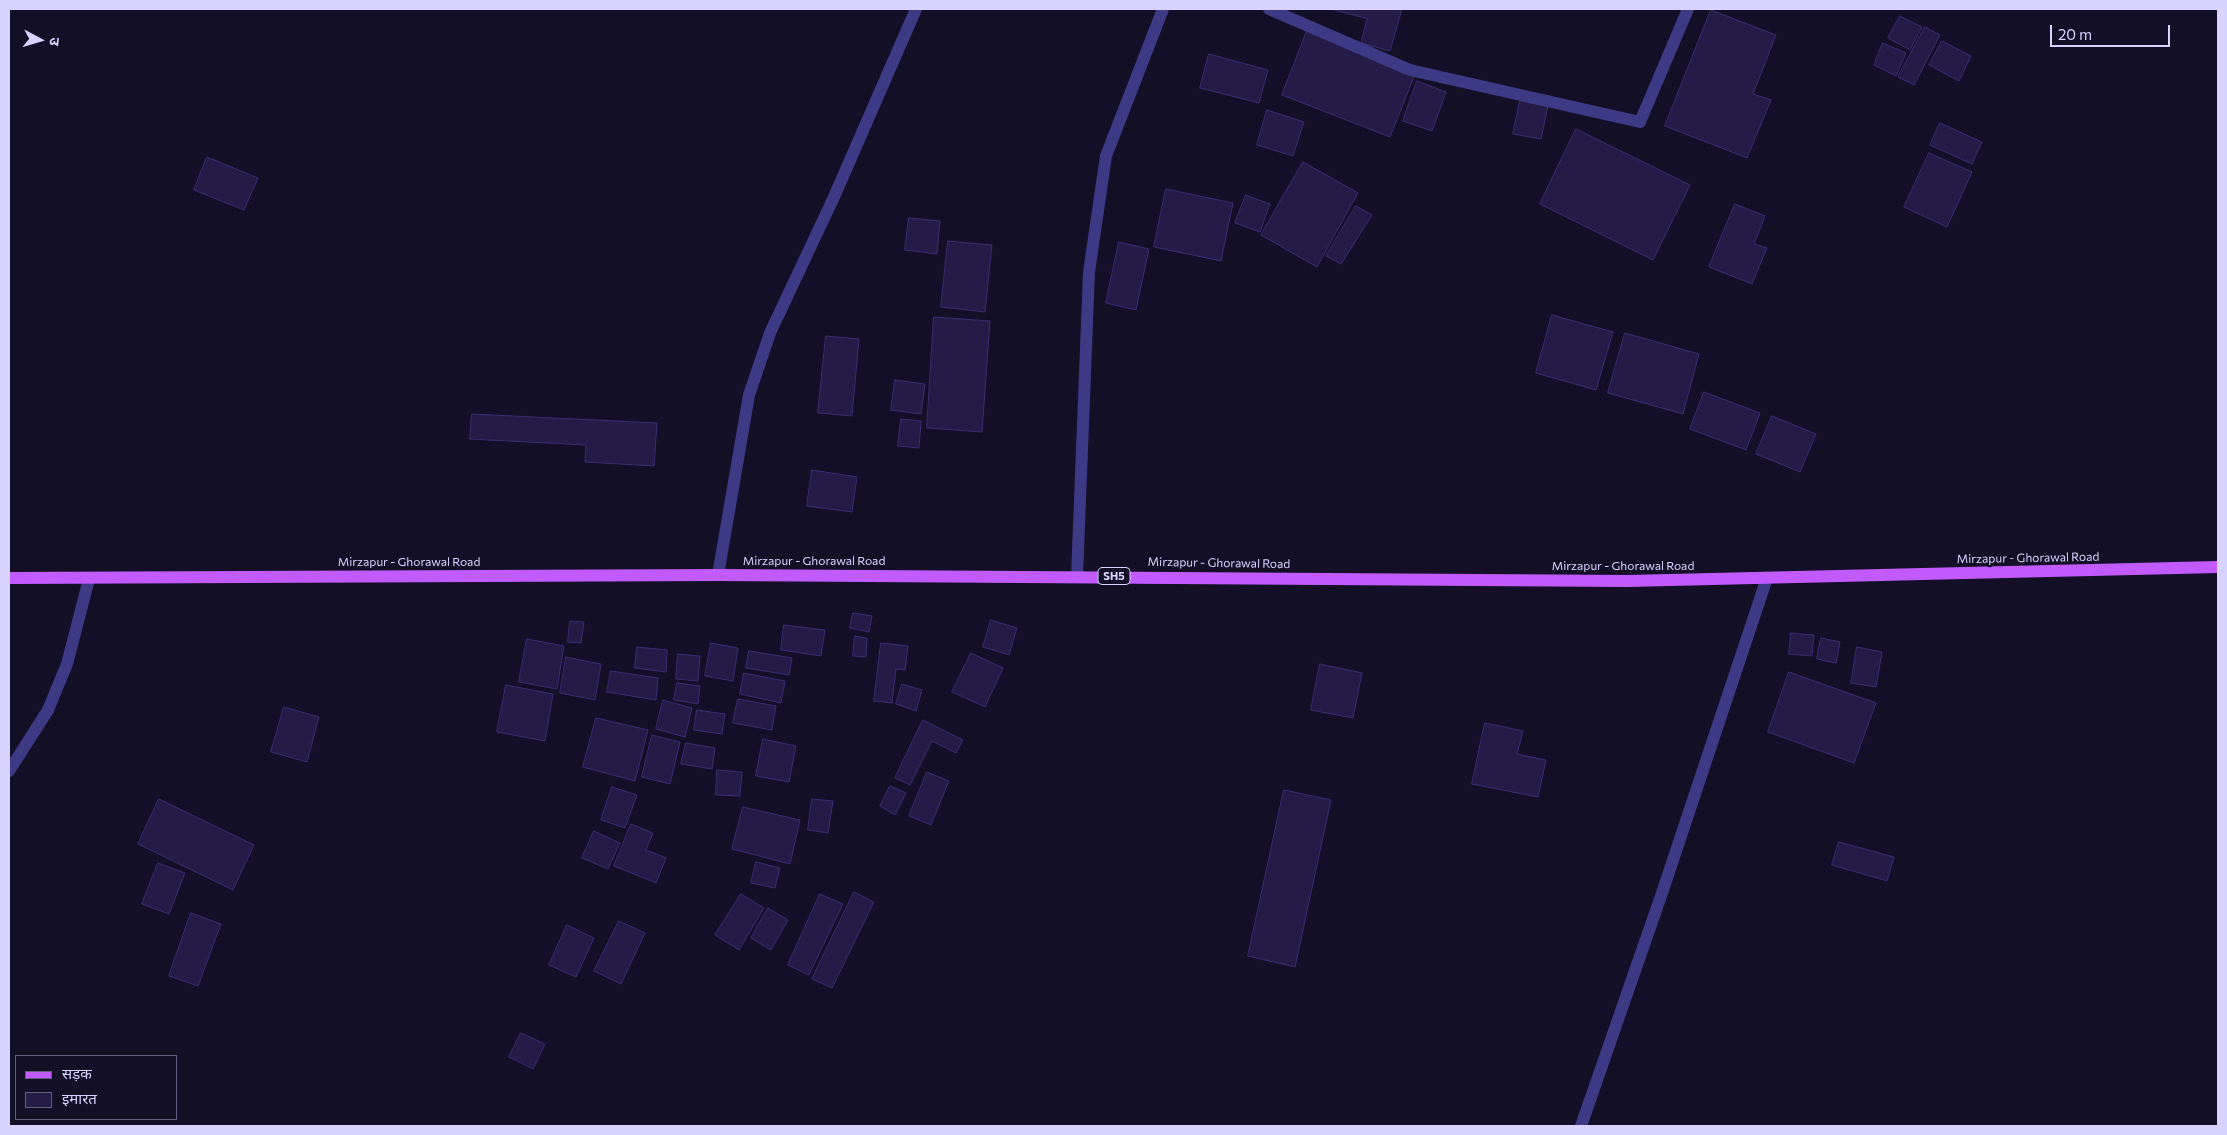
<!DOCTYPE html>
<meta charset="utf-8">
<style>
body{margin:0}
#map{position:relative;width:2227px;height:1135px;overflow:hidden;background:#130f26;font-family:Commissioner,"Noto Sans Devanagari",sans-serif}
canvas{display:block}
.frame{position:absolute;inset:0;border:10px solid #d9d4ff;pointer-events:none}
.legend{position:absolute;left:15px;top:1055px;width:162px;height:65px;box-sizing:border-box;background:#130f26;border:1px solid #625e7d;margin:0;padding:6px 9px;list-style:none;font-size:15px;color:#d9d4ff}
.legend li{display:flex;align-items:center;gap:10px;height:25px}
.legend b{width:25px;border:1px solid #625e7d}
.north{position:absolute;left:15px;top:15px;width:50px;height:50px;-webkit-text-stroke:4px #130f26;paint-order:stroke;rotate:96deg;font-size:14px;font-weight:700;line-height:20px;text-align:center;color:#d9d4ff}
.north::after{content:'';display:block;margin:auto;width:18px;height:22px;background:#d9d4ff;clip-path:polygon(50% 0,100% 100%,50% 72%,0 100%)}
.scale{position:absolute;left:2050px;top:25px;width:120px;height:22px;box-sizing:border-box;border:2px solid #d9d4ff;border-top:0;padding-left:6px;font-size:15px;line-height:18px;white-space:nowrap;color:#d9d4ff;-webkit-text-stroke:4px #130f26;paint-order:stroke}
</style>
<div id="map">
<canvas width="2227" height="1135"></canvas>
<div class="frame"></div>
<ul class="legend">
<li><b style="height:6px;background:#c25bff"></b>सड़क</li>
<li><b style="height:14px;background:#241b47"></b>इमारत</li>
</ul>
<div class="north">उ</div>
<div class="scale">20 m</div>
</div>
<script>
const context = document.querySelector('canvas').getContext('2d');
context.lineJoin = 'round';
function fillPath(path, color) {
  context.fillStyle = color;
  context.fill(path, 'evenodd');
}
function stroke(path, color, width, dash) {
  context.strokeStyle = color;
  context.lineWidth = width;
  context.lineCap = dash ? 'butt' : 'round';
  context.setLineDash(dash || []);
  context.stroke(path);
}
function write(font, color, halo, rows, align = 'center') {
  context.font = font + ' Commissioner,sans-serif';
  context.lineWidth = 4.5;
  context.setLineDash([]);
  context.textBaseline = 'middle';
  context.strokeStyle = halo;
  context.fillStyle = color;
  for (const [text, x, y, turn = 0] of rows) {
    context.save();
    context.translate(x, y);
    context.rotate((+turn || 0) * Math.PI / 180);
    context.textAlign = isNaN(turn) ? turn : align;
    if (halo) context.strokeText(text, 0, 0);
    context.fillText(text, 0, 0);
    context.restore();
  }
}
const building = new Path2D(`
 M1331,9H1402L1390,51L1361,43L1367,19Z
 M1711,10L1776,35L1753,94L1771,100L1747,158L1665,126Z
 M1900,16L1922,27L1910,50L1888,38Z
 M1925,27L1940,35L1914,85L1898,77Z
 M1307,31L1415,74L1390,137L1282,95Z
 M1942,41L1971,56L1959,81L1929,65Z
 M1883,43L1906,53L1896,76L1874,65Z
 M1209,54L1268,70L1259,103L1200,88Z
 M1417,81L1446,92L1432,131L1403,121Z
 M1520,101L1548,106L1541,139L1513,134Z
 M1267,110L1304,122L1293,156L1257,145Z
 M1940,123L1982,142L1972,164L1930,145Z
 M1576,129L1690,185L1653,260L1540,204Z
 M1929,153L1972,172L1947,227L1904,207Z
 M207,157L258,178L244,210L194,190Z
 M1303,162L1358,193L1317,267L1261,235Z
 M1166,189L1233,203L1221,261L1154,247Z
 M1246,195L1270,204L1260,232L1235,223Z
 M1735,204L1765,216L1754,244L1767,248L1752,284L1709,267Z
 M1356,206L1372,215L1341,264L1326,256Z
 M909,218L940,221L937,254L905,250Z
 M948,241L992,245L985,312L941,307Z
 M1119,242L1149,249L1136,310L1106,303Z
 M1552,315L1613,332L1596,390L1536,373Z
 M934,317L990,321L982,432L927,428Z
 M1625,333L1699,354L1683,414L1608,393Z
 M826,336L859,339L852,416L818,413Z
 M895,380L925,384L921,414L891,410Z
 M1704,392L1760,413L1746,450L1690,429Z
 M472,414L657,423L654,466L585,462L586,445L470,439Z
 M1772,416L1816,434L1800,472L1756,454Z
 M901,419L921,421L919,448L898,446Z
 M812,470L857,477L852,512L807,506Z
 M853,613L872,616L869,632L850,628Z
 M991,620L1017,628L1009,655L983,647Z
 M570,621L584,622L581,643L568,642Z
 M784,625L825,630L821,656L781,650Z
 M1791,633L1814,635L1812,656L1789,654Z
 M855,636L867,638L866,657L853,656Z
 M1821,638L1840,642L1836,663L1817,659Z
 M527,639L564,646L557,689L519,682Z
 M711,643L738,648L733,681L705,676Z
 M881,643L908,646L905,670L896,669L892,703L874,701Z
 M637,647L667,650L666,672L635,668Z
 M1857,647L1882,652L1876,687L1851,683Z
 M749,651L792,658L789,675L746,668Z
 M971,653L1003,668L985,707L952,692Z
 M678,654L700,656L698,681L676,679Z
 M566,657L601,664L595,700L560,693Z
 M1320,664L1362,673L1353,718L1311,710Z
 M611,671L658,678L656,700L607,692Z
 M1789,672L1876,703L1854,763L1768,732Z
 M744,673L785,681L781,703L740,694Z
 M677,683L700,686L698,704L674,700Z
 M902,684L922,690L916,711L896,704Z
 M506,685L553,694L545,741L497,732Z
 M738,699L776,706L772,730L733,723Z
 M663,700L692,708L685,737L656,729Z
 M284,707L319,717L307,762L271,752Z
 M697,710L725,714L722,734L694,730Z
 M596,718L648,730L635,781L583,767Z
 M923,720L963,740L956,753L932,741L910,785L895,778Z
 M1485,723L1523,731L1517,754L1546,760L1538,797L1472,784Z
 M652,735L680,742L670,784L642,777Z
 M763,739L796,746L789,782L756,776Z
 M686,743L715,748L712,769L681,764Z
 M717,770L742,772L740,796L716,795Z
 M927,772L949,781L931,825L909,816Z
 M890,786L906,793L895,815L880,806Z
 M612,787L637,795L625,828L601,820Z
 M1284,790L1331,800L1295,967L1248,956Z
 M159,799L254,845L233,890L138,844Z
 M812,799L833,801L828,833L808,830Z
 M743,807L800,820L790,864L732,849Z
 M631,824L653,833L646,850L666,858L656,883L614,866Z
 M594,831L620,843L608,869L582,858Z
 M1839,842L1894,857L1887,881L1832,865Z
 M756,862L780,868L775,888L751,883Z
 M158,863L185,873L169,914L142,904Z
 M854,892L874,902L832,988L812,979Z
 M741,894L764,908L739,950L715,935Z
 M820,894L843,904L809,975L788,965Z
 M768,908L788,920L771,950L751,938Z
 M191,913L221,924L198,986L169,976Z
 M619,921L645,933L621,984L594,971Z
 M567,925L594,938L576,977L549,965Z
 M521,1033L545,1044L533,1069L509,1057Z`);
fillPath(building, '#241b47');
stroke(building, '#3b2d73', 1);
stroke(new Path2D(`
 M1269,9L1410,70L1640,122L1688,9
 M718,575L749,395L770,333L834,197L916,9
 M1077,576L1089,272L1106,156L1163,9
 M9,771L48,710L67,664L89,579
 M1581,1126L1662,893L1767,578`), '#3d3a85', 12);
stroke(new Path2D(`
 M9,578L718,575L1628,581L2218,567`), '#c25bff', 12);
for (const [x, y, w] of [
 [1114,576,32]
]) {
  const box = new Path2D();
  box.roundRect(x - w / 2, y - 8.5, w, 17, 4);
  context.fillStyle = '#130f26';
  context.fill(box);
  stroke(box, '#d9d4ff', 1);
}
write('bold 11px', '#d9d4ff', null, [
 ["SH5",1114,576]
]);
write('12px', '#d9d4ff', '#130f26', [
 ["Mirzapur - Ghorawal Road",2028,558,-1],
 ["Mirzapur - Ghorawal Road",814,561],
 ["Mirzapur - Ghorawal Road",409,562],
 ["Mirzapur - Ghorawal Road",1219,563,1],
 ["Mirzapur - Ghorawal Road",1623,566]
]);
</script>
